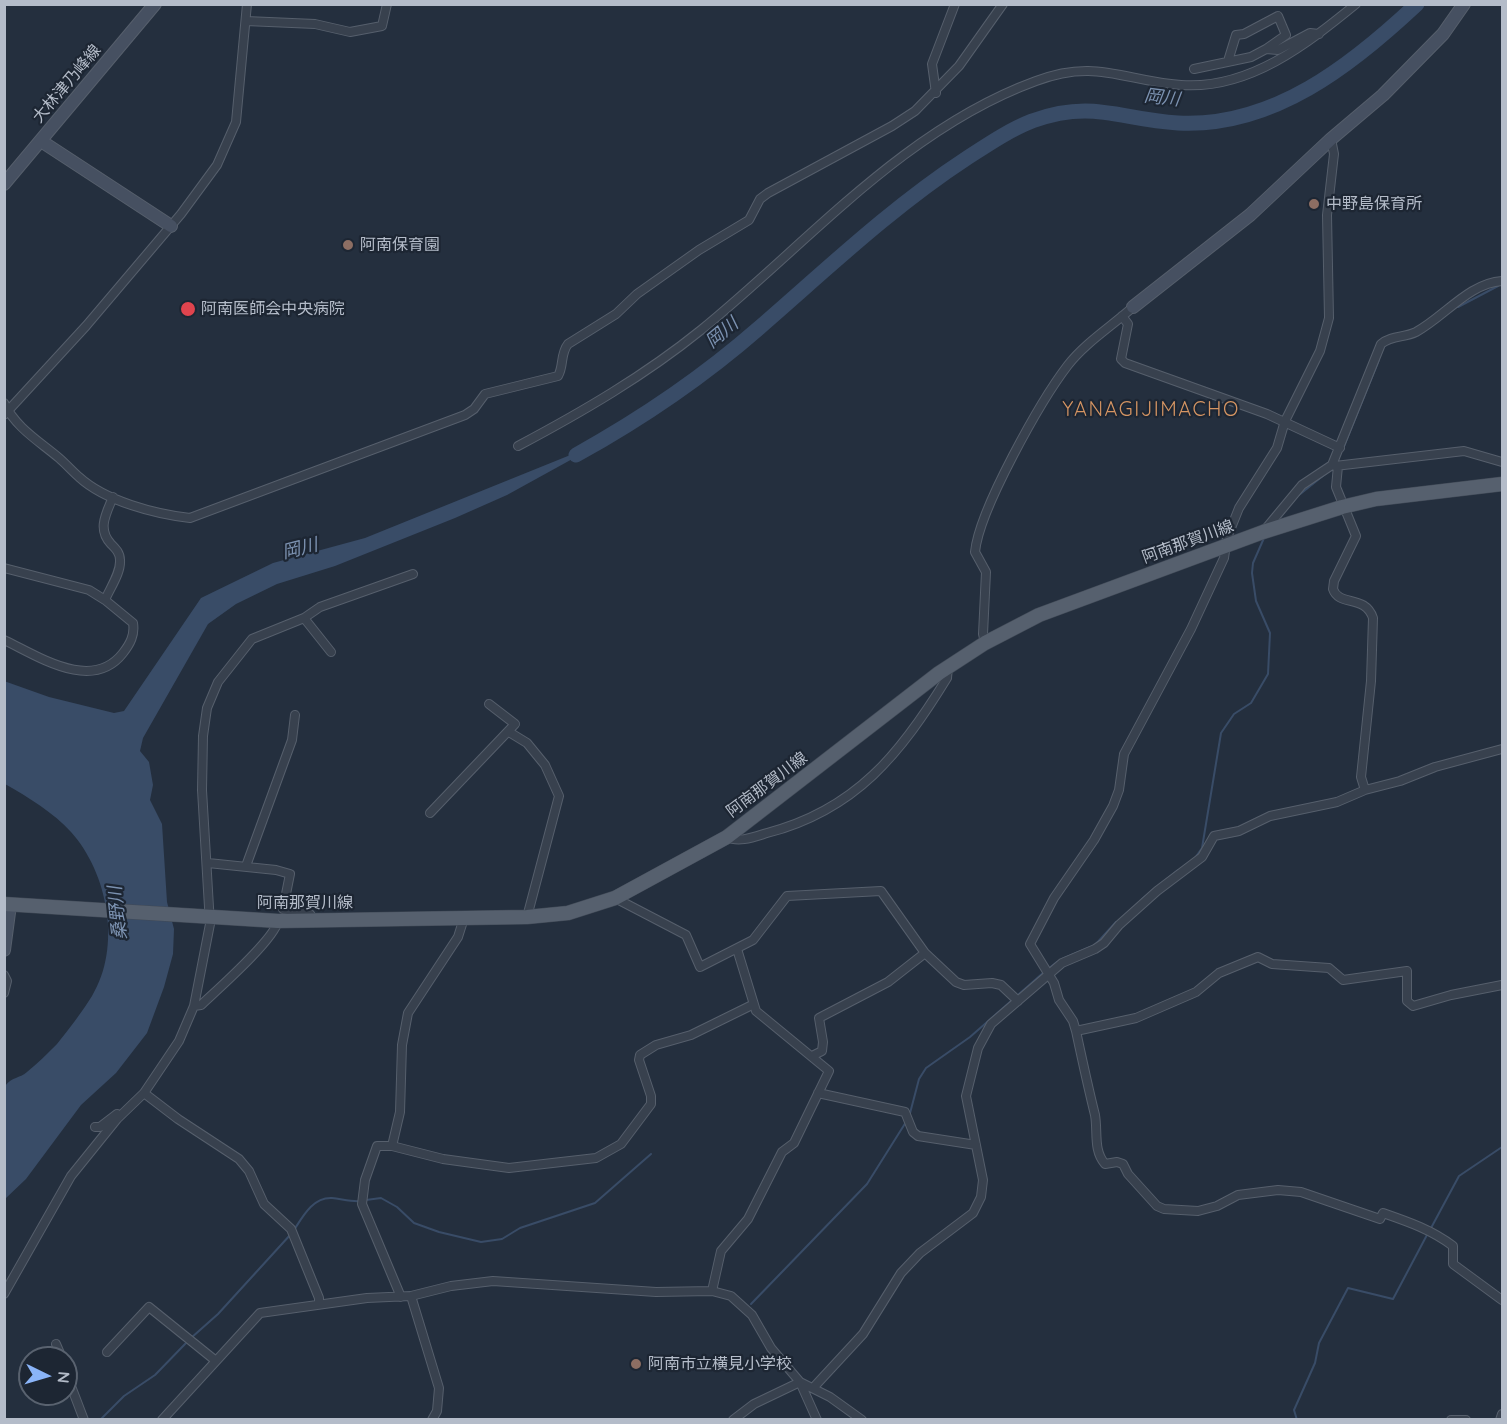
<!DOCTYPE html>
<meta charset="utf-8">
<style>
body{margin:0}
#map{position:relative;width:1507px;height:1424px;overflow:hidden;background:#242f3e;font-family:Quicksand,sans-serif}
canvas{display:block}
.frame{position:absolute;inset:0;border:6px solid #b4bcc9;pointer-events:none}
.north{position:absolute;left:18px;top:1346px;width:60px;height:60px;box-sizing:border-box;background:#1d2633;border:2px solid #59626f;border-radius:50%;rotate:95deg;font-size:16px;font-weight:700;line-height:24px;text-align:center;color:#b4bcc9}
.north::after{content:'';display:block;margin:auto;width:21px;height:27px;background:#8ab4f8;clip-path:polygon(50% 0,100% 100%,50% 72%,0 100%)}
</style>
<div id="map">
<canvas width="1507" height="1424"></canvas>
<div class="frame"></div>
<div class="north">N</div>
</div>
<script>
const context = document.querySelector('canvas').getContext('2d');
context.lineJoin = 'round';
function fillPath(path, color) {
  context.fillStyle = color;
  context.fill(path, 'evenodd');
}
function stroke(path, color, width, dash) {
  context.strokeStyle = color;
  context.lineWidth = width;
  context.lineCap = dash ? 'butt' : 'round';
  context.setLineDash(dash || []);
  context.stroke(path);
}
function write(font, color, halo, rows, align = 'center') {
  context.font = font + ' Quicksand,"Noto Sans JP",sans-serif';
  context.lineWidth = 4.5;
  context.setLineDash([]);
  context.textBaseline = 'middle';
  context.strokeStyle = halo;
  context.fillStyle = color;
  for (const [text, x, y, turn = 0] of rows) {
    context.save();
    context.translate(x, y);
    context.rotate((+turn || 0) * Math.PI / 180);
    context.textAlign = isNaN(turn) ? turn : align;
    if (halo) context.strokeText(text, 0, 0);
    context.fillText(text, 0, 0);
    context.restore();
  }
}
fillPath(new Path2D(`
 M605,441L507,495L455,518L335,566L277,584L236,604L208,624L143,738L140,751L149,762L153,785L150,800L162,824L167,902L174,929L173,954L164,987L147,1033L116,1073L81,1105L26,1179L5,1199V1086C13,1076 19,1079 27,1072C37,1064 48,1053 57,1044C69,1029 82,1012 92,996C122,947 108,873 71,832C54,813 28,797 5,784L4,681L49,697L114,713L124,711L201,598L273,563L365,538Z`), '#394c67');
stroke(new Path2D(`
 M1458,307L1498,286
 M1343,449L1379,360
 M1299,495L1334,467
 M1195,858L1202,848L1221,733L1234,714L1251,703L1268,674L1270,633L1256,601L1252,573L1253,563L1264,538
 M1142,899L1178,870
 M1062,959L1095,945L1116,922
 M1048,969L1057,962
 M909,1117L919,1079L926,1068L970,1037L1043,973
 M366,1200L381,1198L397,1207L414,1223L439,1232L481,1242L502,1239L520,1228L595,1203L651,1154
 M1431,1228L1459,1176L1502,1147
 M294,1230C303,1216 313,1197 332,1198C342,1199 351,1202 361,1201
 M751,1304L867,1184L906,1122
 M191,1338L218,1314L291,1234
 M100,1420L124,1396L155,1375L187,1342
 M1297,1420L1294,1410L1315,1363L1319,1343L1348,1288L1393,1299L1428,1233`), '#394c67', 2);
stroke(new Path2D(`
 M576,455C641,419 703,377 759,328C827,269 892,207 967,158C987,145 1009,130 1032,121C1094,99 1120,120 1178,123C1273,128 1352,65 1417,4`), '#394c67', 15);
const street = new Path2D(`
 M246,21L315,24L350,32L382,26L387,4
 M1228,61L1236,35L1244,34L1278,16L1286,35L1266,49
 M1194,69L1251,57L1266,49L1278,50L1310,33L1319,34
 M936,93L932,64L955,4
 M1331,139L1334,154L1327,215L1329,318L1320,351L1285,421L1277,448L1239,508L1227,538L1224,558L1191,629L1124,754L1119,790L1113,806L1094,840L1054,898L1030,944L1054,983L1059,1000L1073,1021L1076,1031C1082,1059 1088,1087 1095,1115C1098,1132 1093,1150 1105,1164L1117,1162L1123,1164L1128,1174L1157,1206L1164,1209L1198,1211L1217,1206L1238,1195L1278,1190L1301,1192L1380,1219L1383,1213C1409,1222 1432,1230 1453,1246V1264L1502,1300
 M1122,316L1128,324L1121,359L1125,363L1267,414L1340,448
 M4,403C16,428 39,441 59,458C66,464 72,471 79,477C105,501 155,514 190,518L465,415L474,409L485,394L558,376C564,366 560,354 568,344L616,314L637,294L699,250L749,220L760,199L768,193L892,126L915,111L959,66L1003,4
 M5,414L86,326L181,214L217,165L236,122L247,4
 M518,446C582,412 644,376 701,330C808,243 904,129 1036,81C1096,58 1124,81 1181,85C1249,90 1307,44 1356,4
 M1335,466L1464,451L1502,462
 M1338,466L1336,487L1356,536L1334,581L1333,589C1339,607 1365,594 1373,618L1371,681L1361,777L1365,790
 M1263,532L1302,485L1332,465L1381,344C1392,335 1404,338 1416,332C1444,317 1469,283 1502,281
 M4,568L89,590L105,600
 M304,618L331,652
 M4,640C38,656 92,693 123,653C130,644 135,635 133,623L105,600C110,588 121,573 120,560C120,553 116,549 111,544C97,529 106,514 113,497
 M985,643L983,634L986,572L975,552C979,510 1041,400 1068,365C1085,343 1112,326 1133,307
 M509,732L527,743L545,765L559,796L527,917
 M430,813L515,724L489,704
 M727,837C739,843 754,837 767,833C856,810 901,753 947,678L948,667
 M208,863L276,870L290,874L283,909L310,914L314,920
 M246,866L292,740L295,715
 M615,898L686,935L700,967L753,940L787,896L881,891L925,953L956,982L964,985L992,983L1001,985L1018,1001
 M278,921C274,940 218,989 201,1005L194,1006L179,1041L144,1093L178,1119L239,1159L249,1171L264,1204L291,1229L319,1298V1304
 M4,975L7,981L4,993
 M194,1006L210,924L202,790L203,736L207,708L218,682L252,639L304,618L320,607L413,574
 M1076,1031L1136,1018L1196,992L1219,973L1258,957L1272,964L1329,968L1343,980L1407,971V1001L1413,1006L1451,995L1502,985
 M812,1056L822,1051L823,1042L819,1018L888,982L925,953
 M818,1093L905,1112L913,1132L918,1136L976,1145
 M95,1127H100L117,1114
 M392,1146L443,1159L509,1168L596,1158L621,1144L651,1104V1096L639,1060L640,1055L656,1045L691,1035L752,1005
 M712,1291L721,1251L748,1219L782,1152L794,1143L829,1071L756,1011L737,949
 M4,1294L71,1176L117,1119L144,1093
 M411,1296L439,1388L437,1411L432,1420
 M401,1297L362,1204L365,1180L377,1146H392L400,1112L402,1045L408,1013L458,937L464,918
 M56,1344L62,1358
 M107,1352L149,1307L216,1361
 M66,1373L84,1420
 M813,1388L863,1334L901,1273L920,1253L973,1213L981,1197L983,1180L966,1096L978,1048L991,1024L1062,963L1095,949L1104,943L1119,925L1157,891L1202,857L1214,836L1239,831L1270,816L1337,802L1365,790L1400,781L1435,767L1502,749
 M162,1420L260,1313L367,1298L411,1296L451,1286L493,1281L656,1292L712,1291L731,1296L752,1315L771,1348L800,1382L817,1420
 M733,1420L754,1404L800,1382L830,1397L862,1420
 M1451,1420H1466
 M1500,1420L1502,1414`);
const secondary = new Path2D(`
 M41,141L171,226
 M4,184L155,4
 M1133,307L1250,215L1331,139L1383,95L1443,34L1464,4
 M4,950L10,905`);
const primary = new Path2D(`
 M4,904L278,921L527,917L568,913L615,898L727,837L939,673L985,643L1039,615L1263,532L1342,507L1376,499L1502,484`);
stroke(street, '#565f6c', 10);
stroke(secondary, '#565f6c', 14);
stroke(primary, '#414a57', 15);
stroke(street, '#38414e', 8);
stroke(secondary, '#465061', 12);
stroke(primary, '#56606e', 14);
for (const [x, y, r, color] of [
 [1314,204,6,"#8d6e63"],
 [348,245,6,"#8d6e63"],
 [188,309,8,"#e0444e"],
 [636,1364,6,"#8d6e63"]
]) {
  const dot = new Path2D();
  dot.arc(x, y, r, 0, 2 * Math.PI);
  context.fillStyle = color;
  context.fill(dot);
  stroke(dot, '#1d2633', 2);
}
write('16px', '#b4bcc9', '#1d2633', [
 ["大林津乃峰線",67,84,-50],
 ["阿南那賀川線",1188,542,-20],
 ["阿南那賀川線",767,785,-37],
 ["阿南那賀川線",305,903]
]);
write('16px', '#b4bcc9', '#1d2633', [
 ["中野島保育所",1326,204],
 ["阿南保育園",360,245],
 ["阿南医師会中央病院",201,309],
 ["阿南市立横見小学校",648,1364]
], 'left');
write('italic 18px', '#7c92b1', '#1d2633', [
 ["岡川",1162,98,7],
 ["岡川",722,333,-40],
 ["岡川",300,549,-14],
 ["桑野川",118,913,-96]
]);
context.letterSpacing = '1.5px';
write('20px', '#d59563', '#1d2633', [
 ["YANAGIJIMACHO",1151,410]
]);
context.letterSpacing = '0px';
</script>
